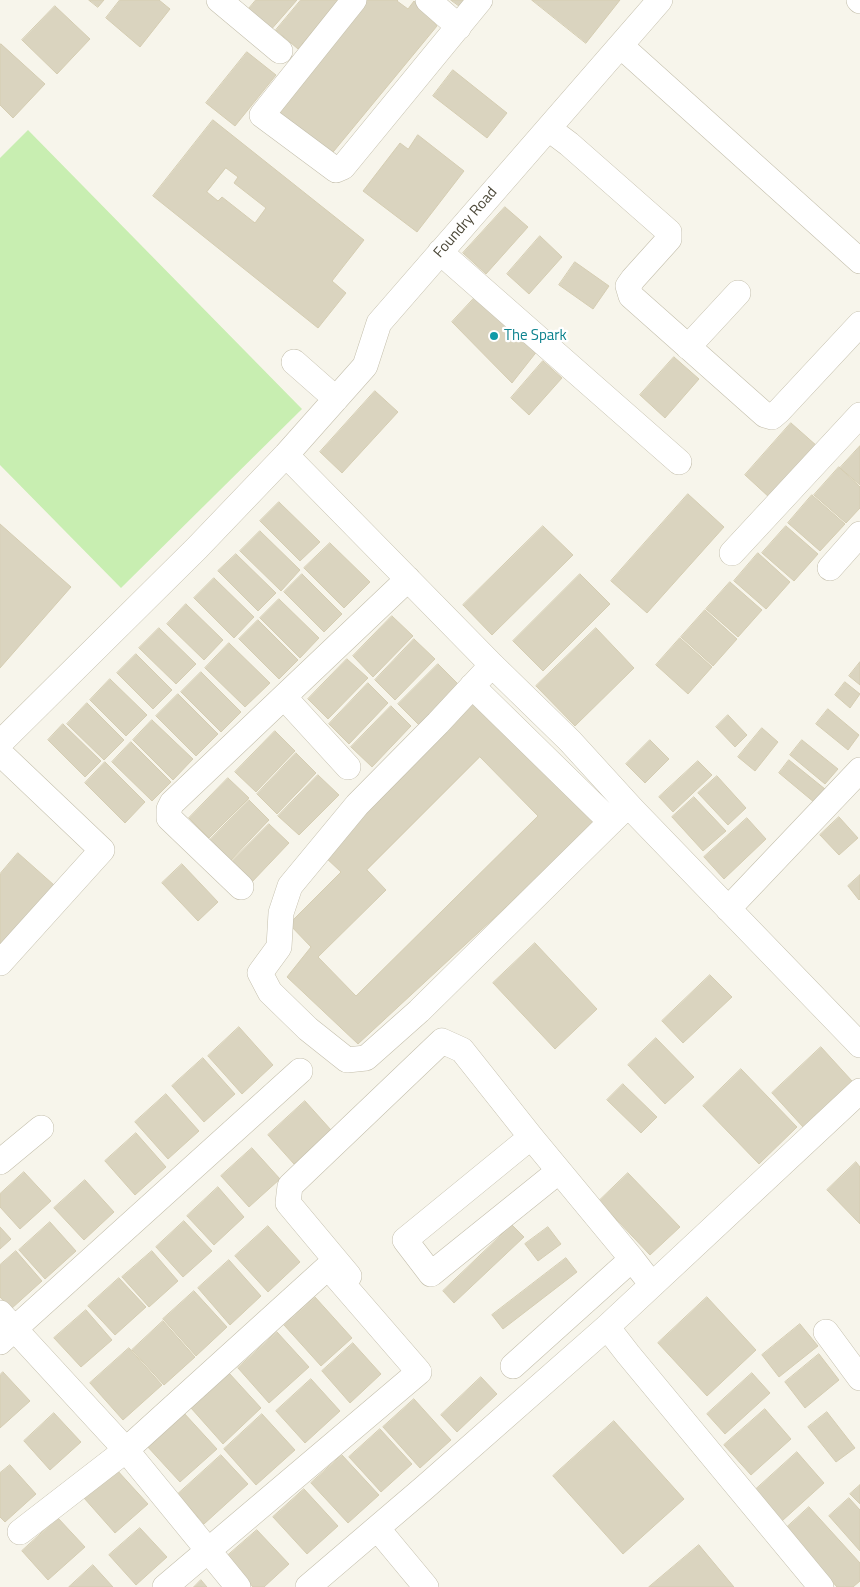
<!DOCTYPE html>
<style>
body{margin:0}
canvas{display:block;background:#f7f5eb}
</style>
<canvas width="860" height="1587"></canvas>
<script>
const context = document.querySelector('canvas').getContext('2d');
context.lineJoin = 'round';
function fillPath(path, color) {
  context.fillStyle = color;
  context.fill(path, 'evenodd');
}
function stroke(path, color, width, dash) {
  context.strokeStyle = color;
  context.lineWidth = width;
  context.lineCap = dash ? 'butt' : 'round';
  context.setLineDash(dash || []);
  context.stroke(path);
}
function write(font, color, halo, rows, align = 'center') {
  context.font = font + ' "Titillium Web",sans-serif';
  context.lineWidth = 4.5;
  context.setLineDash([]);
  context.textBaseline = 'middle';
  context.strokeStyle = halo;
  context.fillStyle = color;
  for (const [text, x, y, turn = 0] of rows) {
    context.save();
    context.translate(x, y);
    context.rotate((+turn || 0) * Math.PI / 180);
    context.textAlign = isNaN(turn) ? turn : align;
    if (halo) context.strokeText(text, 0, 0);
    context.fillText(text, 0, 0);
    context.restore();
  }
}
fillPath(new Path2D(`
 M28,130L302,409L121,588L0,465V158Z`), '#c8eeb1');
const building = new Path2D(`
 M89,0H104L98,7Z
 M120,0H159L170,9L140,47L106,18Z
 M256,0H297L269,32L246,12Z
 M301,0H338L298,49L276,30Z
 M363,0H398L397,1L408,9L414,1L437,26L329,157L274,116Z
 M451,0H473L465,10Z
 M532,0H620L586,43Z
 M55,6L90,39L57,74L22,40Z
 M1,44L45,84L13,118L0,105V46Z
 M247,52L276,75L235,126L206,103Z
 M453,70L507,113L487,138L433,96Z
 M213,120L364,240L332,281L346,293L318,328L153,196ZM226,168L238,177L234,183L266,208L255,223L222,197L218,201L207,192Z
 M418,135L464,171L417,232L363,191L400,143L408,149Z
 M505,207L528,227L486,274L463,253Z
 M540,236L562,257L529,294L507,274Z
 M575,262L609,286L593,309L559,285Z
 M478,294L538,350L512,383L452,322Z
 M674,357L699,379L665,418L640,395Z
 M543,361L562,378L529,415L511,398Z
 M375,391L398,412L342,473L320,452Z
 M791,423L817,446L770,498L745,475Z
 M860,446V485L840,468Z
 M839,467L860,487V508L846,523L814,495Z
 M688,494L724,527L647,613L611,581Z
 M812,495L845,524L820,551L788,523Z
 M279,502L320,542L300,561L260,521Z
 M0,524L71,587L0,668Z
 M543,526L573,555L492,635L463,605Z
 M786,526L818,554L794,581L762,553Z
 M260,531L300,570L281,591L240,551Z
 M330,543L370,582L344,608L304,568Z
 M758,553L790,582L766,609L734,581Z
 M236,554L276,593L258,611L218,571Z
 M302,574L342,614L324,632L284,592Z
 M580,574L610,604L543,671L513,641Z
 M214,578L254,617L234,638L194,598Z
 M730,582L762,610L738,637L706,609Z
 M279,599L319,638L300,658L260,618Z
 M186,604L223,640L204,660L167,624Z
 M705,610L737,639L713,666L681,637Z
 M392,616L413,636L373,677L353,656Z
 M258,620L298,660L279,679L239,639Z
 M159,628L196,664L176,684L139,648Z
 M596,628L634,668L575,726L536,686Z
 M680,638L712,667L688,694L656,665Z
 M414,639L435,659L395,700L375,680Z
 M229,643L270,683L245,707L205,668Z
 M136,654L172,690L153,709L117,673Z
 M347,659L368,678L328,719L308,699Z
 M860,662V685L849,676Z
 M438,664L458,684L419,725L398,704Z
 M201,672L241,712L221,732L181,692Z
 M110,679L147,715L126,736L90,700Z
 M845,682L860,694L850,708L835,695Z
 M368,683L388,703L349,744L329,724Z
 M178,694L218,734L196,756L156,716Z
 M475,696L600,820L358,1044L287,977L311,947L289,924L341,872L324,856ZM480,757L538,816L356,996L318,957L386,890L367,870Z
 M87,703L124,740L104,760L67,724Z
 M391,706L411,726L372,767L351,747Z
 M828,709L859,735L848,750L816,724Z
 M728,715L747,735L735,747L716,727Z
 M152,720L193,759L173,780L133,740Z
 M63,724L101,761L85,777L48,740Z
 M762,728L778,742L755,771L738,757Z
 M275,731L295,751L256,792L235,772Z
 M650,740L669,759L645,783L626,764Z
 M802,740L838,769L825,784L790,755Z
 M131,742L171,782L152,801L112,762Z
 M296,753L316,773L277,814L257,794Z
 M789,760L825,789L815,803L779,773Z
 M698,761L712,775L673,812L659,797Z
 M105,762L145,802L125,823L85,783Z
 M318,775L339,795L299,835L278,816Z
 M717,776L746,808L728,825L698,793Z
 M228,778L249,798L209,838L189,818Z
 M694,797L726,831L703,851L672,817Z
 M249,800L269,820L230,861L209,841Z
 M839,817L858,838L839,855L820,835Z
 M747,818L766,839L724,879L704,857Z
 M269,824L289,843L250,884L229,864Z
 M18,853L54,885L0,947V874Z
 M182,864L218,902L198,921L162,883Z
 M860,875V899L859,900L848,886Z
 M535,943L597,1009L555,1049L493,983Z
 M710,975L732,997L683,1043L662,1021Z
 M239,1027L273,1065L242,1094L208,1056Z
 M656,1038L694,1077L665,1104L628,1065Z
 M821,1047L852,1081L803,1127L772,1093Z
 M203,1058L235,1094L204,1122L172,1086Z
 M741,1069L797,1127L759,1164L703,1106Z
 M623,1084L657,1117L641,1133L607,1100Z
 M166,1094L199,1131L168,1159L135,1122Z
 M305,1101L331,1130L294,1164L268,1135Z
 M136,1133L166,1167L135,1195L105,1161Z
 M252,1148L280,1179L249,1207L221,1176Z
 M856,1162L860,1167V1224L827,1190Z
 M24,1172L51,1201L20,1229L0,1207V1194Z
 M628,1173L680,1227L650,1255L599,1201Z
 M85,1180L114,1212L84,1240L54,1208Z
 M218,1187L244,1217L214,1245L187,1216Z
 M184,1221L212,1251L183,1277L156,1247Z
 M50,1222L76,1251L45,1279L19,1250Z
 M512,1225L524,1237L454,1303L443,1291Z
 M268,1226L300,1262L268,1292L235,1256Z
 M0,1227L11,1239L0,1249Z
 M548,1227L561,1244L538,1261L525,1244Z
 M16,1251L42,1281L11,1309L0,1297V1265Z
 M152,1251L178,1281L149,1307L122,1277Z
 M566,1258L577,1272L503,1329L492,1315Z
 M229,1260L261,1296L230,1325L198,1288Z
 M119,1278L146,1307L115,1335L88,1306Z
 M194,1291L227,1327L196,1356L163,1319Z
 M315,1297L352,1338L321,1366L284,1325Z
 M707,1297L756,1350L707,1396L658,1343Z
 M86,1310L112,1340L81,1367L54,1338Z
 M163,1321L195,1357L164,1385L132,1350Z
 M800,1324L818,1346L779,1377L762,1355Z
 M277,1332L309,1367L269,1403L238,1368Z
 M353,1343L381,1374L350,1403L322,1371Z
 M129,1348L162,1385L123,1420L90,1383Z
 M819,1354L839,1380L805,1408L785,1382Z
 M3,1372L30,1401L0,1428V1375Z
 M229,1373L261,1408L223,1444L191,1408Z
 M752,1373L770,1393L725,1434L707,1414Z
 M481,1377L497,1394L457,1432L441,1415Z
 M311,1379L340,1411L305,1443L276,1411Z
 M414,1399L451,1440L420,1468L383,1427Z
 M765,1409L791,1439L751,1475L724,1445Z
 M183,1412L217,1449L180,1482L146,1445Z
 M827,1412L855,1448L836,1462L808,1427Z
 M54,1413L81,1442L50,1470L24,1441Z
 M262,1414L295,1450L256,1485L224,1449Z
 M614,1421L684,1499L623,1554L553,1476Z
 M380,1429L412,1464L381,1492L349,1457Z
 M797,1452L824,1483L782,1521L754,1491Z
 M221,1455L248,1484L204,1524L178,1494Z
 M342,1455L379,1495L348,1523L311,1483Z
 M10,1465L36,1494L5,1522L0,1517V1473Z
 M116,1469L148,1504L115,1533L84,1498Z
 M860,1485V1504L850,1494Z
 M304,1489L338,1526L307,1554L273,1517Z
 M849,1498L860,1510V1551L829,1516Z
 M809,1507L860,1563V1581L853,1587H837L785,1529Z
 M58,1518L85,1547L48,1580L22,1551Z
 M140,1528L167,1557L136,1585L109,1555Z
 M257,1530L289,1564L264,1587H253L226,1557Z
 M699,1545L734,1587H649Z
 M93,1565L113,1587H69Z
 M201,1580L207,1587H194Z`);
fillPath(building, '#dad4bf');
stroke(building, '#d5cdb2', 1);
const minor = new Path2D(`
 M219,0L280,51
 M354,0L262,115L336,170L343,167L480,0
 M428,0L459,27
 M859,0L860,1
 M621,46L860,261
 M549,129L569,144L669,232V239L633,279L628,286L631,296L765,415L772,417L779,411L860,324
 M440,252L679,462
 M688,347L738,293
 M294,362L336,399
 M286,455L492,665L570,741L632,809L860,1045
 M732,553L860,415
 M830,568L860,534
 M492,665L438,723L357,805L290,886L281,913L279,947L260,973L270,992L308,1029L347,1060L366,1058L419,1011L628,805
 M472,686L611,822
 M284,697L348,767
 M0,743L197,548L286,455L365,366L379,323L660,0
 M0,753L102,850L0,963
 M241,887L169,818V809L172,803L408,579
 M728,909L860,770
 M531,1137L405,1240L431,1274L559,1171
 M0,1162L41,1128
 M349,1276L288,1203L290,1186L442,1041L462,1050L531,1137L632,1259L652,1285
 M0,1313L126,1450L238,1587
 M607,1327L628,1354L821,1587
 M826,1332L860,1378
 M0,1342L300,1071
 M513,1366L632,1259
 M377,1528L426,1587
 M20,1532L126,1450L328,1267L419,1372L165,1587
 M308,1587L424,1488L607,1327L860,1091`);
stroke(minor, '#c4bfac', 26);
stroke(minor, '#fff', 25);
for (const [x, y, r, color] of [
 [494,336,5,"#0f9aa8"]
]) {
  const dot = new Path2D();
  dot.arc(x, y, r, 0, 2 * Math.PI);
  context.fillStyle = color;
  context.fill(dot);
  stroke(dot, '#fff', 2);
}
write('15px', '#4c4838', '#fff', [
 ["Foundry Road",466,223,-49]
]);
write('15px', '#0d838f', '#fff', [
 ["The Spark",504,336]
], 'left');
</script>
